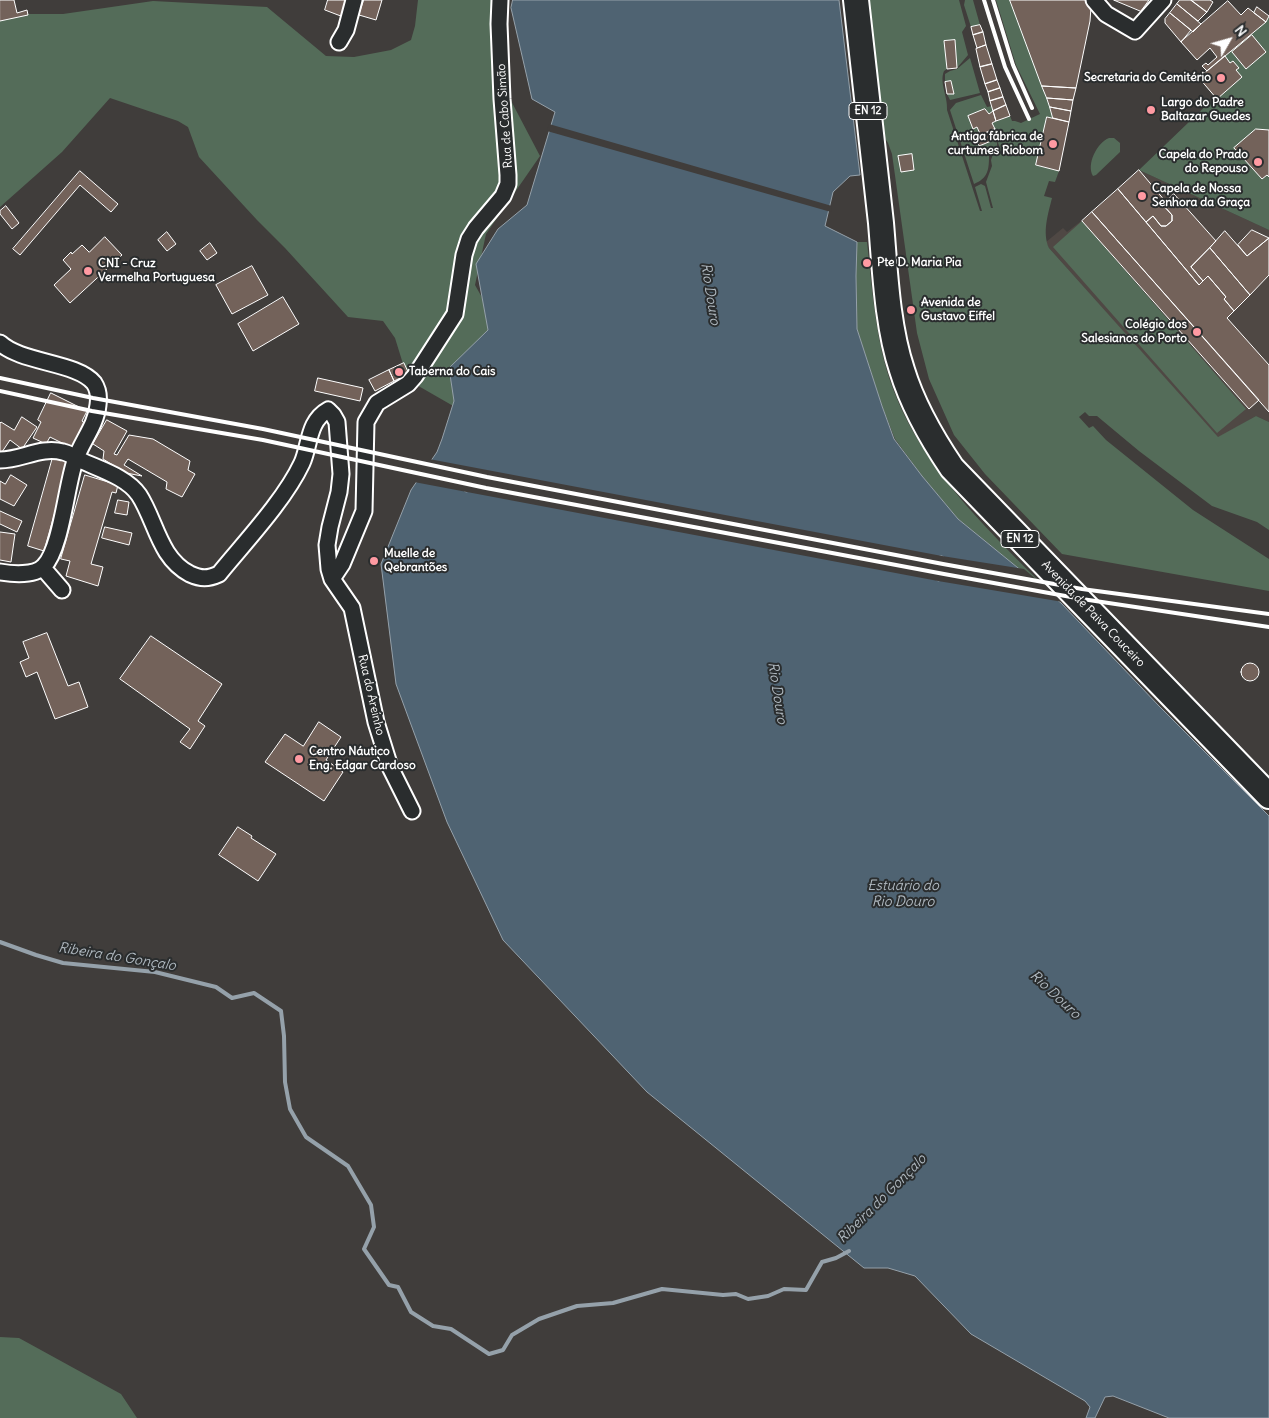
<!DOCTYPE html>
<meta charset="utf-8">
<style>
body{margin:0}
#map{position:relative;width:1269px;height:1418px;overflow:hidden;background:#403d3b;font-family:Delius,sans-serif}
canvas{display:block}
.north{position:absolute;left:1204px;top:15px;width:50px;height:50px;-webkit-text-stroke:4px #2a2d2e;paint-order:stroke;rotate:52deg;font-size:14px;font-weight:700;line-height:20px;text-align:center;color:#fff}
.north::after{content:'';display:block;margin:auto;width:18px;height:22px;background:#fff;clip-path:polygon(50% 0,100% 100%,50% 72%,0 100%)}
</style>
<div id="map">
<canvas width="1269" height="1418"></canvas>
<div class="north">N</div>
</div>
<script>
const context = document.querySelector('canvas').getContext('2d');
context.lineJoin = 'round';
function fillPath(path, color) {
  context.fillStyle = color;
  context.fill(path, 'evenodd');
}
function stroke(path, color, width, dash) {
  context.strokeStyle = color;
  context.lineWidth = width;
  context.lineCap = dash ? 'butt' : 'round';
  context.setLineDash(dash || []);
  context.stroke(path);
}
function write(font, color, halo, rows, align = 'center') {
  context.font = font + ' Delius,sans-serif';
  context.lineWidth = 4;
  context.setLineDash([]);
  context.textBaseline = 'middle';
  context.strokeStyle = halo;
  context.fillStyle = color;
  for (const [text, x, y, turn = 0] of rows) {
    context.save();
    context.translate(x, y);
    context.rotate((+turn || 0) * Math.PI / 180);
    context.textAlign = isNaN(turn) ? turn : align;
    if (halo) context.strokeText(text, 0, 0);
    context.fillText(text, 0, 0);
    context.restore();
  }
}
fillPath(new Path2D(`
 M1139,170L1269,230V422L1256,416L1218,438L1049,248L1046,242L1063,228L1067,232L1081,221H1082Z`), '#4f4844');
fillPath(new Path2D(`
 M418,0H507L508,95L540,156L486,234L475,285L489,310L506,332L455,407L408,380L395,338L383,321L348,317L285,248L257,220L199,157L188,127L178,121L110,98L62,152L0,207V14H63L153,1L267,7L326,56L354,57L391,50L411,40L415,26Z
 M862,0H959L966,26L962,32L968,55L957,68L955,40L944,41L947,69L944,71C939,83 948,96 947,110L980,211H982L975,187L981,184L985,186L991,208H993L986,182L992,166L991,160L993,154L1000,148L997,140V148L989,156C989,170 988,178 974,184L950,110L956,103L981,95L987,107L992,106L993,111L989,114L985,109L968,116L973,128L977,127L981,136L976,137L979,146L996,139L992,123L1010,116L1012,121H1015L1021,123L1040,114L1016,65L996,0H1010L1047,98L1053,118L1047,117L1036,165L1059,171L1055,182L1049,181L1044,196L1052,198C1048,214 1042,233 1049,248L1218,437L1256,416L1269,422V530L1257,522L1212,506L1139,451L1097,416H1089L1085,412L1079,417L1089,428L1093,426L1106,440L1193,510L1269,559V591L1062,554L985,474L954,435L929,379L917,333L892,154L888,143L882,134Z
 M965,0H973L980,25L971,27L964,5Z
 M1269,17V230L1139,170L1215,97L1199,78L1266,22Z
 M970,58L980,93L950,100L947,94L954,93L951,81L945,82V74L950,71L957,69Z
 M1109,138H1114L1120,143V152L1096,175L1093,176C1086,164 1097,143 1109,138Z
 M1082,221L1246,409L1217,433L1053,247Z
 M857,242H867C871,279 874,316 882,352C906,458 988,529 1061,603L958,519L922,476L895,439L882,406L857,329L856,276Z
 M0,1337L19,1338L121,1394L137,1418H0Z`), '#546c59');
const water = new Path2D(`
 M513,0H839L860,175L850,176L833,192L825,226L857,242L856,276L857,329L882,406L894,439L922,476L958,519L1061,603L1159,706L1269,816V1418H1169L1113,1396L1105,1397L1095,1418H1086L1090,1407L1085,1401L971,1334L915,1276L888,1268H864L647,1092L503,940L447,822L396,684L381,564L411,490L437,452L442,439L454,401L449,368L488,330L476,264L498,229L527,205L555,112L532,99L511,8ZM471,468L479,473L481,482L475,490L466,492L458,487L456,478L461,469ZM942,556L950,561L952,571L947,579L938,581L930,575L928,566L933,558Z`);
fillPath(water, '#4f6372');
stroke(water, '#95a1aa', 1);
fillPath(new Path2D(`
 M549,124L832,206L831,212L547,131Z
 M429,459L942,556L1024,569L1063,602L938,581L414,482ZM470,470L476,474L478,482L474,488L466,489L460,485L459,478L463,472ZM942,559L948,563L950,570L946,577L938,578L932,574L930,566L935,560Z`), '#403d3b');
stroke(new Path2D(`
 M0,942L36,955L63,963L155,972L216,987L232,998L254,993L281,1011L284,1036L285,1082L290,1109L306,1137L348,1166L371,1205L374,1227L364,1249L389,1285L398,1287L411,1312L433,1326L451,1329L489,1354L503,1350L512,1335L539,1319L577,1306L613,1303L662,1289L723,1295L736,1294L748,1299L768,1296L784,1289L806,1290L822,1262L836,1258L849,1251`), '#95a1aa', 4);
const building = new Path2D(`
 M0,0H14L17,13L27,10L28,15L0,21Z
 M328,0H349L346,18L325,10Z
 M364,0H382L376,20L359,15Z
 M1010,0H1087L1088,2L1091,7L1090,21L1076,88L1042,86Z
 M1114,0H1149L1141,11Z
 M1180,0H1191L1207,12L1198,21L1177,4Z
 M1191,0H1210L1213,2L1207,12Z
 M1228,1L1241,15L1248,8L1266,22L1207,71L1202,66L1206,63L1208,65L1217,57L1210,48L1197,60L1181,42Z
 M1177,4L1201,24L1193,32L1170,13Z
 M1257,7L1269,16L1266,22L1254,13Z
 M1170,13L1191,30L1181,42L1165,23V19Z
 M980,25L983,32L973,35L971,27Z
 M983,32L986,45L977,48L973,35Z
 M1252,35L1266,52L1246,69L1232,52Z
 M955,40L957,68L947,69L944,41Z
 M986,45L992,64L980,67L976,49Z
 M1225,56L1230,63L1233,61L1239,68L1236,70L1242,77L1217,99L1199,78Z
 M992,64L997,80L985,84L980,67Z
 M997,80L1000,88L988,92L985,84Z
 M951,81L954,94H947L945,82Z
 M1042,86L1076,88L1073,100L1047,98Z
 M1000,88L1003,97L990,101L988,92Z
 M1003,97L1006,105L993,111L990,101Z
 M1047,98L1073,100L1071,111L1050,107Z
 M1006,105L1010,116L996,121L993,111Z
 M1050,107L1071,111L1069,122L1053,118Z
 M985,109L989,114L993,111L996,121L992,123L995,129L981,136L977,127L973,129L968,116Z
 M1047,117L1069,122L1059,171L1036,165Z
 M995,129L996,139L979,146L976,137Z
 M1256,129L1269,130V177L1267,175L1262,179L1234,148Z
 M912,154L914,170L901,172L898,156Z
 M1139,170L1166,202L1163,205L1172,215V221L1166,226H1161L1153,216L1146,222L1118,189Z
 M80,171L118,204L111,212L80,185L20,255L13,249Z
 M1118,189L1199,285L1208,276L1226,297L1224,299L1234,311L1227,318L1269,365V412L1092,212Z
 M1174,194L1216,241L1191,267L1203,281L1199,285L1146,222L1153,216L1161,226H1166L1172,221V215L1163,205Z
 M6,206L19,223L12,229L0,214V211Z
 M1092,212L1259,400L1249,409L1082,221Z
 M1252,230L1269,238L1247,256L1238,245Z
 M1225,231L1247,256L1269,238V275L1250,295L1210,248Z
 M167,232L176,244L167,251L158,240Z
 M105,237L122,255L70,303L54,285L71,269L63,260L71,252L72,254L82,245L89,252Z
 M210,243L217,253L207,260L200,251Z
 M1210,248L1250,295L1234,311L1224,299L1226,297L1208,276L1203,281L1191,267Z
 M252,266L268,295L232,314L216,285Z
 M283,297L299,324L253,351L238,324Z
 M404,363L409,374L394,381L389,370Z
 M389,370L394,381L375,391L369,380Z
 M318,378L363,388L360,401L315,391Z
 M51,393L87,411L82,421L86,424L74,449L50,437L46,444L33,438L41,422L38,420Z
 M22,417L37,427L22,449L10,440L0,455V423L1,422L14,430Z
 M107,420L127,431L114,454L117,455L129,435L153,439L190,461L188,470L195,474L182,497L166,489L167,482L128,459L124,465L142,476L126,473L103,459L104,451L93,444Z
 M53,457L69,462L44,551L28,546Z
 M11,475L27,485L14,506L0,499V481L5,484Z
 M85,475L118,485L116,493L112,492L91,564L103,567L98,586L66,576L70,561L61,559Z
 M118,500L129,502L127,515L115,513Z
 M0,511L22,521L17,532L0,524Z
 M105,527L132,533L129,545L102,538Z
 M0,532L15,534L11,562L0,560Z
 M47,633L68,686L79,682L88,707L55,719L37,672L26,677L20,662L29,658L23,642Z
 M151,636L222,684L198,721L205,726L190,749L180,742L190,729L120,679Z
 M1241 672a9 9 0 1 1 18 0a9 9 0 1 1-18 0Z
 M319,722L341,737L326,760L343,772L324,801L265,762L285,734L303,746Z
 M238,827L252,836L251,838L276,854L258,881L219,855Z`);
fillPath(building, '#73625a');
stroke(building, '#fff', 1);
const minor = new Path2D(`
 M1094,0L1106,14L1135,31L1163,0
 M339,42L346,30L354,0
 M0,343C21,363 77,362 94,383C98,389 99,398 98,405C96,426 81,442 75,461C66,487 61,549 44,566C35,576 12,574 0,572
 M0,460C22,460 41,446 63,452C69,453 75,458 80,460C99,469 127,477 139,495C156,521 159,558 190,574C201,579 208,579 219,574C245,542 284,501 302,463C310,445 308,421 328,410L333,415L337,422L341,474L339,492L330,527L327,545L329,569L332,579L352,608L376,722L390,767L412,811
 M43,568L62,590
 M332,579L342,564L364,511L366,422L377,403L408,384L415,376L455,314L464,255L469,239L476,228L503,196L508,184V175L502,99L499,24L500,0`);
const primary = new Path2D(`
 M856,0C864,74 873,149 881,223C885,270 887,325 902,370C913,406 931,437 952,468L1269,796`);
stroke(minor, '#fff', 19);
stroke(primary, '#fff', 28);
stroke(minor, '#2a2d2e', 15);
stroke(primary, '#2a2d2e', 24);
stroke(new Path2D(`
 M984,0L1005,67L1029,119
 M993,0L1013,65L1032,108
 M0,378L93,398L263,429L487,477L943,564L1082,589L1269,614
 M0,391L92,411L263,440L486,488L944,574L1082,599L1269,627`), '#fff', 4);
for (const [x, y, r, color] of [
 [1221,78,5,"#ff9aa2"],
 [1151,110,5,"#ff9aa2"],
 [1053,144,5,"#ff9aa2"],
 [1258,162,5,"#ff9aa2"],
 [1142,196,5,"#ff9aa2"],
 [867,263,5,"#ff9aa2"],
 [88,271,5,"#ff9aa2"],
 [911,310,5,"#ff9aa2"],
 [1197,332,5,"#ff9aa2"],
 [399,372,5,"#ff9aa2"],
 [374,561,5,"#ff9aa2"],
 [299,759,5,"#ff9aa2"]
]) {
  const dot = new Path2D();
  dot.arc(x, y, r, 0, 2 * Math.PI);
  context.fillStyle = color;
  context.fill(dot);
  stroke(dot, '#2a2d2e', 2);
}
for (const [x, y, w] of [
 [868,111,38],
 [1020,539,38]
]) {
  const box = new Path2D();
  box.roundRect(x - w / 2, y - 8.5, w, 17, 4);
  context.fillStyle = '#2a2d2e';
  context.fill(box);
  stroke(box, '#fff', 1);
}
write('bold 11px', '#fff', null, [
 ["EN 12",868,111],
 ["EN 12",1020,539]
]);
write('bold 12px', '#fff', '#2a2d2e', [
 ["Secretaria do Cemitério",1211,78,"right"],
 ["Largo do Padre",1161,103],
 ["Baltazar Guedes",1161,117],
 ["Antiga fábrica de",1043,137,"right"],
 ["curtumes Riobom",1043,151,"right"],
 ["Capela do Prado",1248,155,"right"],
 ["do Repouso",1248,169,"right"],
 ["Capela de Nossa",1152,189],
 ["Senhora da Graça",1152,203],
 ["Pte D. Maria Pia",877,263],
 ["CNI - Cruz",98,264],
 ["Vermelha Portuguesa",98,278],
 ["Avenida de",921,303],
 ["Gustavo Eiffel",921,317],
 ["Colégio dos",1187,325,"right"],
 ["Salesianos do Porto",1187,339,"right"],
 ["Taberna do Cais",409,372],
 ["Muelle de",384,554],
 ["Qebrantões",384,568],
 ["Centro Náutico",309,752],
 ["Eng. Edgar Cardoso",309,766]
], 'left');
write('12px', '#fff', '#2a2d2e', [
 ["Rua de Cabo Simão",505,116,-94],
 ["Avenida de Paiva Couceiro",1093,614,46],
 ["Rua do Areínho",371,695,77]
]);
write('italic 14px', '#b0b9c0', '#2a2d2e', [
 ["Rio Douro",710,294,81],
 ["Rio Douro",777,693,81],
 ["Estuário do",903,886],
 ["Rio Douro",903,902],
 ["Ribeira do Gonçalo",117,957,9],
 ["Rio Douro",1055,995,43],
 ["Ribeira do Gonçalo",882,1199,-45]
]);
</script>
